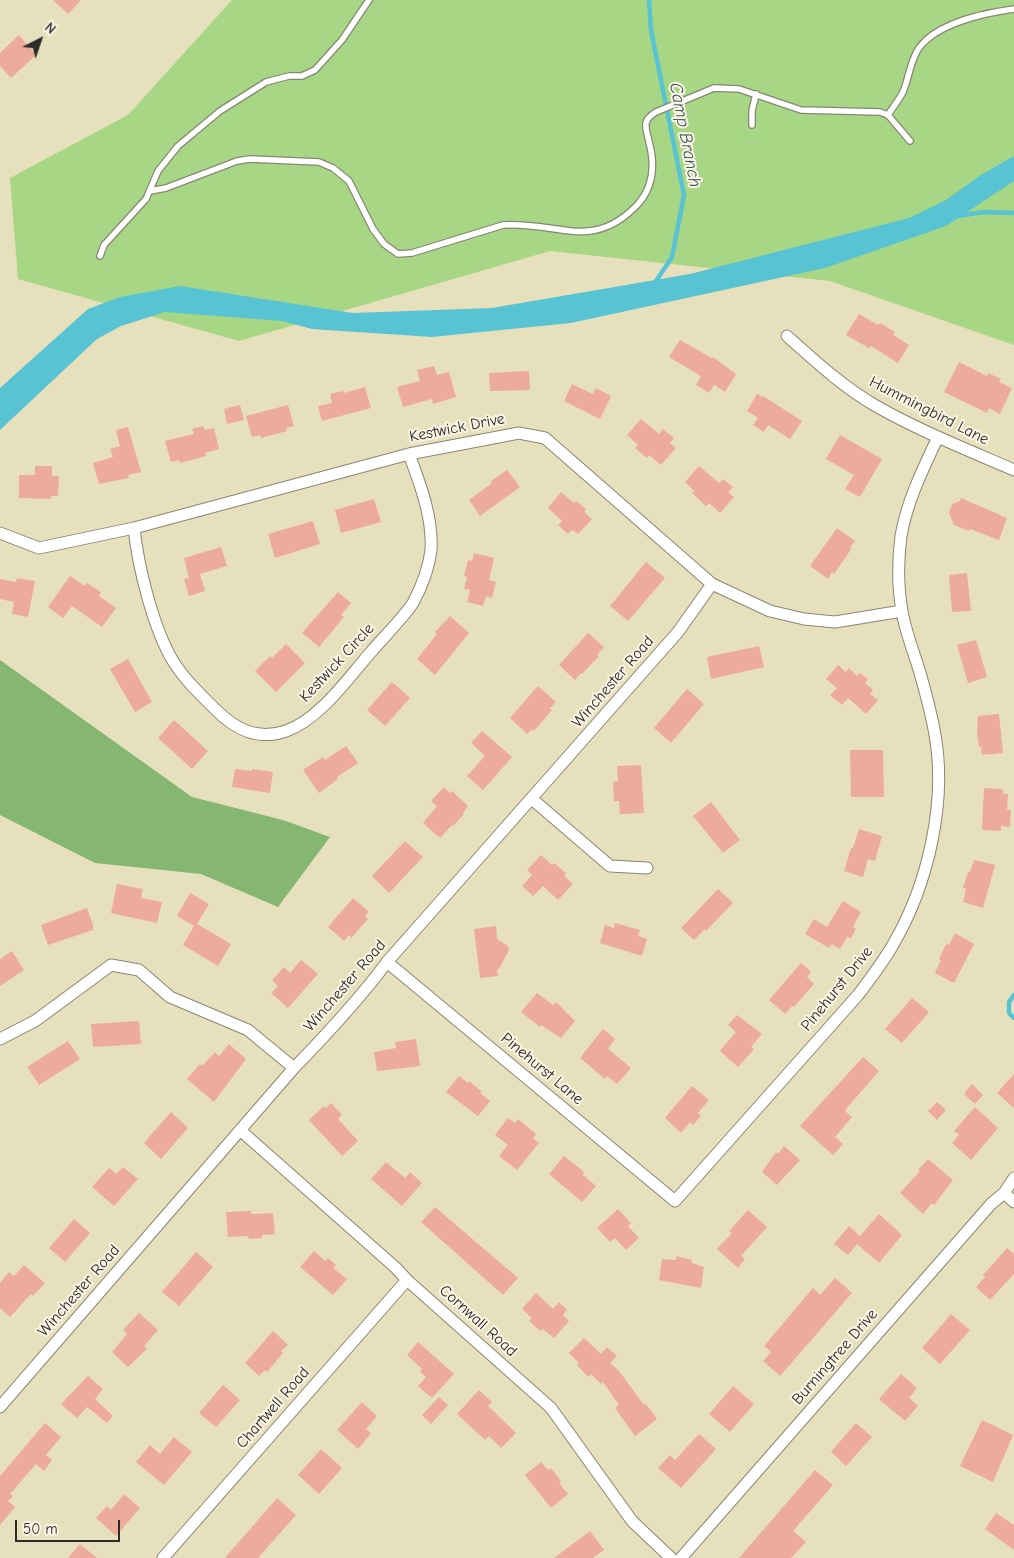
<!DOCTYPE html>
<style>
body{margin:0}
#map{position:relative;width:1014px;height:1558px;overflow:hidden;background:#e7e0bc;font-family:"Comic Neue",sans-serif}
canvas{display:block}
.north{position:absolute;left:15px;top:15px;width:50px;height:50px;-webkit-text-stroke:4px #fcf5e5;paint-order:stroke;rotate:41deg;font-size:14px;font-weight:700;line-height:20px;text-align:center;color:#2b2b2b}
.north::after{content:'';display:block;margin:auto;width:18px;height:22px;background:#2b2b2b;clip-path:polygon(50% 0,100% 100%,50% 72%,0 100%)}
.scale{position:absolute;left:15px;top:1520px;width:105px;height:22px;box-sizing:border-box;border:2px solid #2b2b2b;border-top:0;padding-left:6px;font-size:15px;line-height:18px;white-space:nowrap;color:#2b2b2b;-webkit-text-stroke:4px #fcf5e5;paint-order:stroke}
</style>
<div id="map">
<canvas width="1014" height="1558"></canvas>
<div class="north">N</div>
<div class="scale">50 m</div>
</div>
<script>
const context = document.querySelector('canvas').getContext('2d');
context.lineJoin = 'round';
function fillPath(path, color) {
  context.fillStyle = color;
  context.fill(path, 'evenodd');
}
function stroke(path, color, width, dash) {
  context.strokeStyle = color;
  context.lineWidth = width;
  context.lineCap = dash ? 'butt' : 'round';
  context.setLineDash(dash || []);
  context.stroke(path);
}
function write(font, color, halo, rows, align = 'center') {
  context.font = font + ' "Comic Neue",sans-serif';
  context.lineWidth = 4;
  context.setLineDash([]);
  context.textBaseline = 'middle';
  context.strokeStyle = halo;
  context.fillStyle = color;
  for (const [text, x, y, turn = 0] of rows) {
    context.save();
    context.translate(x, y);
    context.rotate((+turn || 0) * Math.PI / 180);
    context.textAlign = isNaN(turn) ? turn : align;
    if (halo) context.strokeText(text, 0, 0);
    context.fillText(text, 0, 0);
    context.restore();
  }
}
fillPath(new Path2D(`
 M232,0H1014V345L830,281L550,251L239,341L18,279L10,178L128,115Z`), '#a7d684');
fillPath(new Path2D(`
 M0,660L192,797L283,820L330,837L278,907L201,874L95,863L0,815Z`), '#85b772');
fillPath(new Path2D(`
 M1014,156V181L946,226L825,268L571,323L432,337L312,329L282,321L165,312L121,326L97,339L0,430V388L88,309L120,297L180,286L353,313L492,308L690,274L909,218L946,200L981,175Z`), '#58c3d3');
stroke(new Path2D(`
 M649,0L651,30L684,195L672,257L654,284
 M958,216L983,212L1014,213
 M1014,995L1009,1002V1013L1014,1018`), '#58c3d3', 4.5);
fillPath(new Path2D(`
 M53,0H81L68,14Z
 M19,35L36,55L11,78L0,66V53Z
 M859,314L878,325L880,323L895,332L893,335L909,345L898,363L871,346L869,348L846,335Z
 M680,340L712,358L713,357L736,374L725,392L714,385L709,393L696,385L701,376L669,357Z
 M959,362L987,376L988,373L1001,379L999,382L1012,388L1000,414L989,408L987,413L944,392Z
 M434,366L437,375L449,372L456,397L433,404L432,399L403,407L397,387L420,381L417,370Z
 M529,371L530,390L490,391L489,373Z
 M572,384L593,394L596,388L611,396L600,419L564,401Z
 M365,387L371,408L322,421L318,406L332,403L330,394L343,391L344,393Z
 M757,394L762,397L763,396L802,421L790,439L768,425L764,432L753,425L758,418L747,411Z
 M240,405L244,420L227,424L224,409Z
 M288,405L294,426L286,428L287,431L261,438L260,435L252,437L246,416Z
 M641,419L659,434L663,429L674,438L670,443L676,448L661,465L649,455L647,458L635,448L638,445L627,435Z
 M203,426L205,430L214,428L219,449L205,453L206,456L180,463L179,460L171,462L165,441L194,434L192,429Z
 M128,427L141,472L128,475L129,478L99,484L93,463L113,457L110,449L120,446L116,430Z
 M840,435L882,459L860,497L845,489L854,475L826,459Z
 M35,466H52V476H59L58,496H51V499L19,498V475H35Z
 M699,466L719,483L723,479L733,487L728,492L734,497L720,513L709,503L706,506L692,493L694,491L685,482Z
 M507,470L520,487L480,516L469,500L492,483L491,481Z
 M561,492L574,503L576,501L586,509L584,512L592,519L578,534L572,530L568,534L558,525L562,521L548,508Z
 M961,498L1007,518L999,540L970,529L969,531L954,525L949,513L952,504L960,501Z
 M374,499L381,522L341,533L335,510Z
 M313,521L320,544L275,558L268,534Z
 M837,528L855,541L850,547L852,548L834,574L832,572L828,579L810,566Z
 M221,547L227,566L200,574L205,591L189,596L184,579L189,578L184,558Z
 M474,553L494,558L489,580L496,582L492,598L486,596L483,606L467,602L470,590L464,589L467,577L464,576L468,560L472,561Z
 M646,562L665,578L628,621L610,606Z
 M967,573L971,611L952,612L949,575Z
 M70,576L85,586L87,583L101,592L99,596L116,608L102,627L72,606L63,618L48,607Z
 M17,578L35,581L28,617L12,614L14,602L0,599V579L16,582Z
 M338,592L351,603L341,615L344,617L319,647L302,633Z
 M450,616L469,633L435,675L417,659L437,634L435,632Z
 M588,633L604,647L597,655L599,656L582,674L581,673L575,680L559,665Z
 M976,640L987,677L968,683L957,645Z
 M286,644L305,663L276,692L255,671L270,656L272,658Z
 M759,646L764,667L711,679L707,657Z
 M128,659L152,702L135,712L110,669Z
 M838,665L846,672L849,668L857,676L860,673L868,679L865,683L873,690L870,694L878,700L866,714L848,698L842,705L830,695L837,688L826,679Z
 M392,682L410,698L385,726L367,710Z
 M538,686L556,702L550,708L552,710L534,731L532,729L527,734L510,718Z
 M687,689L704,704L671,743L654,728Z
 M999,714L1003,753L982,755L981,747H979L977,731L978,716Z
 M174,720L208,751L192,769L158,738Z
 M482,731L512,757L483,790L467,776L485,756L471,743Z
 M346,746L358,763L337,777L338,779L319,793L303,770L323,757L325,760Z
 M850,750H883L884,797H851Z
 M641,765L644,813L620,814L619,801H614L613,782L618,781L617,766Z
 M235,769L252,771V769L273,772L270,793L232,787Z
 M444,787L450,793L452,791L468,806L463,813L464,814L453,826L452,825L440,838L423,823L437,806L431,801Z
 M984,788L1003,789V794H1008L1007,810H1011L1010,827L1001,826V831L982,830Z
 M711,802L740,840L723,853L693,816Z
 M859,829L882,836L875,861L868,859L863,877L844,871L851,848H853Z
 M405,841L423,857L389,893L372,876Z
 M541,855L552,865L554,863L566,873L564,876L573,884L558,900L543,886L533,896L522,886L532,875L527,870Z
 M974,860L995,865L983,908L963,902L966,889L963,888L968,872H970Z
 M117,884L143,889L141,898L162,902L157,923L111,913Z
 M718,889L733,903L706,931L705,929L694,940L681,928Z
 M190,893L209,904L197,924L231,944L218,966L183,945L194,926L177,916Z
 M353,898L369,912L365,916L368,919L351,938L349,935L344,941L328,927Z
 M843,901L861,912L853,927L856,929L851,938L847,937L840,949L832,944L829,948L805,934L814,919L827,927Z
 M87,908L93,925V930L48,945L41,925Z
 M615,923L640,930L638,936L647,939L642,956L600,943L605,925L614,928Z
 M496,926L497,939L508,946L509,950L499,969H497L498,976L480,978L474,929Z
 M955,933L974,944L954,983L935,973L941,960L939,959L946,944L949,945Z
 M12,951L24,970L0,986V959Z
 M301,960L318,974L288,1008L271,993L278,986L272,980L284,967L290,973Z
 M801,963L811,972L807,977L814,984L794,1007L792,1006L785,1014L769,1000Z
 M537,993L553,1005L556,1002L575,1021L561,1038L541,1025L540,1027L521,1012Z
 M912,998L929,1012L902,1043L885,1029Z
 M737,1015L762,1034L751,1047L754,1049L738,1067L720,1051L736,1032L728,1025Z
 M139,1021L141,1044L93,1047L91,1024Z
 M603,1029L615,1039L608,1049L631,1068L617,1084L607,1076L605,1079L580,1058Z
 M416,1039L420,1066L377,1071L374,1052L396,1048L395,1042Z
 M68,1041L80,1059L39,1085L27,1067Z
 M229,1044L246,1059L214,1102L187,1079L200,1064L202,1066L215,1052L219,1056Z
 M863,1057L879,1071L846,1109L845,1111L852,1117L835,1137L843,1144L833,1155L800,1126Z
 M1014,1074V1108L997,1093Z
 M459,1076L468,1083L469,1081L482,1092L480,1093L490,1101L478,1116L446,1092Z
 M972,1084L983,1095L975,1104L964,1094Z
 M692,1086L709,1100L698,1113L701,1116L693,1125L690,1122L681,1133L665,1118Z
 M937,1102L946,1110L937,1120L928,1111Z
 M331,1103L342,1115L338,1119L358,1141L342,1156L309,1120L324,1106L326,1108Z
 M975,1107L998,1128L971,1160L952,1143L959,1135L954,1131Z
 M171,1112L188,1128L161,1159L144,1143Z
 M508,1118L515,1123L518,1119L536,1134L533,1138L539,1143L517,1170L499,1156L508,1145L495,1135Z
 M784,1146L800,1160L777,1185L762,1172L776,1152L778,1154Z
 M564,1156L583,1171L584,1173L583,1175L596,1186L582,1202L549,1174Z
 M928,1159L953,1180L934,1205L932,1203L923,1214L900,1193L920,1171L918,1170Z
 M386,1162L405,1178L410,1172L422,1183L402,1206L371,1179Z
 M123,1167L138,1179L114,1206L92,1187L109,1168L116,1174Z
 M435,1207L518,1278L503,1295L421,1222Z
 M618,1209L631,1223L628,1226L639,1238L626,1250L615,1238L610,1242L597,1228Z
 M748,1210L767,1227L741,1256L745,1259L738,1268L717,1249L732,1233L729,1231Z
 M251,1211V1214L273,1213L275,1234L262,1235V1238L249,1239L248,1236L228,1237L226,1212Z
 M879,1214L902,1235L879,1263L857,1244L848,1255L834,1244L849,1226L860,1236Z
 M74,1219L90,1233L65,1262L49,1248Z
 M1007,1248L1014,1254V1274L990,1300L976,1287L985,1277L983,1275Z
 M314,1251L325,1261L328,1258L336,1265L333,1268L347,1279L333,1295L300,1267Z
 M196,1252L213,1267L179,1306L162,1292Z
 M676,1256L692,1260V1263L704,1267L701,1288L659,1280L662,1259L676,1260Z
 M24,1265L45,1283L33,1296L31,1294L10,1317L0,1308V1283L9,1272L14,1276Z
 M835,1278L852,1293L780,1376L763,1361L771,1352L764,1346L813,1288L820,1295Z
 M536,1293L553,1309L559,1302L567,1310L563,1315L569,1321L554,1338L543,1329L540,1331L529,1321L532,1318L522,1309Z
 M139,1313L158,1330L144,1346L147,1349L128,1367L112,1352L127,1334L123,1330Z
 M951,1314L970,1330L940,1364L922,1348Z
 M273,1331L288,1345L281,1351L283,1353L267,1372L265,1370L259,1376L245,1363Z
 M584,1338L601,1354L607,1347L617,1356L610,1363L619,1371L644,1405L646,1404L657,1419L635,1436L615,1408L619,1405L603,1382L601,1384L591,1374L588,1377L577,1365L579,1363L569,1353Z
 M418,1342L454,1374L432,1398L418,1386L426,1377L420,1372L422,1369L407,1355Z
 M901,1374L917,1388L909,1398L918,1406L905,1421L879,1399Z
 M88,1376L103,1389L95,1399L113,1416L107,1423L87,1407L77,1418L61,1404Z
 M223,1385L240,1400L216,1427L199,1413Z
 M733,1386L754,1404L730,1432L709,1414Z
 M479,1390L492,1402L488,1406L516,1433L501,1448L489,1436L485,1440L457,1414Z
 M439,1397L448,1405L431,1424L422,1415Z
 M362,1402L377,1416L366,1429L371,1433L358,1449L337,1430Z
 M982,1420L1013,1435L993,1482L960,1466Z
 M45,1423L61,1437L46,1455L52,1460L44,1471L36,1464L10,1494L13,1496L8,1501L15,1507L0,1525V1476Z
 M856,1423L872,1437L846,1466L831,1452Z
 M699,1434L716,1449L681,1488L658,1468L670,1455L675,1460Z
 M174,1437L192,1452L164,1485L136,1462L150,1445L160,1454Z
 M321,1449L342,1468L319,1494L298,1475Z
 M541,1462L548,1470L551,1468L561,1481L559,1483L568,1494L551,1508L525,1475Z
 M815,1470L833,1485L793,1531L806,1542L791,1558H739Z
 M124,1494L140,1508L116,1536L96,1518L107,1506L111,1510Z
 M277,1498L296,1515L258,1558H225Z
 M996,1513L1014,1525V1550L985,1529Z
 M590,1531L604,1550L593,1558H554Z
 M80,1544L97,1558H68Z`), '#edab9b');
const service = new Path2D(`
 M888,115C893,107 899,100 903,92C909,78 910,61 919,48C937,23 985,13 1014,9
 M752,125V111L756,94
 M150,191L166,188L237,161L250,159L319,162L333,168L349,181L373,229L384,244L398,254L412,253L503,225C558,221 593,253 639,203C654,185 655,164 649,142C648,136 645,129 646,123C647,118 651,115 656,112L714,88L739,89L801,110L880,112L888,115L910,141
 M100,256L104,245L146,199L158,171L178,146L220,111L266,82L289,76H302L315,70L342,40L369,0`);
const minor = new Path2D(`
 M787,336C815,361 843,387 876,406C920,431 968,450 1014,470
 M134,528C138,566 153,628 173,661C184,679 200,694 215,709C235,729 257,741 286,731C320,719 348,678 371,652C383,638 403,618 413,603C421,588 429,567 431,550C433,517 420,484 409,454
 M0,533L39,548L134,528L409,454L519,433L545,438L712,584L770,611L804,619L835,622L902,611
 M532,799L610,866L647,868
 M387,962L675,1201L858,995C871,978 884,961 894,943C928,884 947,802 935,735C932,717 927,698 922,680C916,657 906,635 902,611C898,588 898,559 901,536C907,501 923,469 938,437
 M0,1039L35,1021L111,965L139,970L170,997L248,1030L294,1068
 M240,1130L396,1268L407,1280L551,1408L632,1521L671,1558
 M1004,1193L1014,1202
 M0,1407L294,1068C326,1035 359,1000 387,962L678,632L712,584
 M163,1558L407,1280
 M681,1558L991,1204L1004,1193L1014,1178`);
stroke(service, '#898674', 8);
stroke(minor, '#898674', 13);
stroke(service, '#fff', 5.5);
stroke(minor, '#fff', 11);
write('16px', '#2b2b2b', '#fcf5e5', [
 ["Hummingbird Lane",929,411,27],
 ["Kestwick Drive",457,428,-11],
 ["Kestwick Circle",337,663,-47],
 ["Winchester Road",613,682,-49],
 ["Winchester Road",345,986,-49],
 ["Pinehurst Drive",837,989,-51],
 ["Pinehurst Lane",542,1069,40],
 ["Winchester Road",79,1291,-49],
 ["Cornwall Road",478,1321,42],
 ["Burningtree Drive",835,1357,-49],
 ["Chartwell Road",273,1408,-49]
]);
write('italic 18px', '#38595d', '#fcf5e5', [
 ["Camp Branch",685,135,79]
]);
</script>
